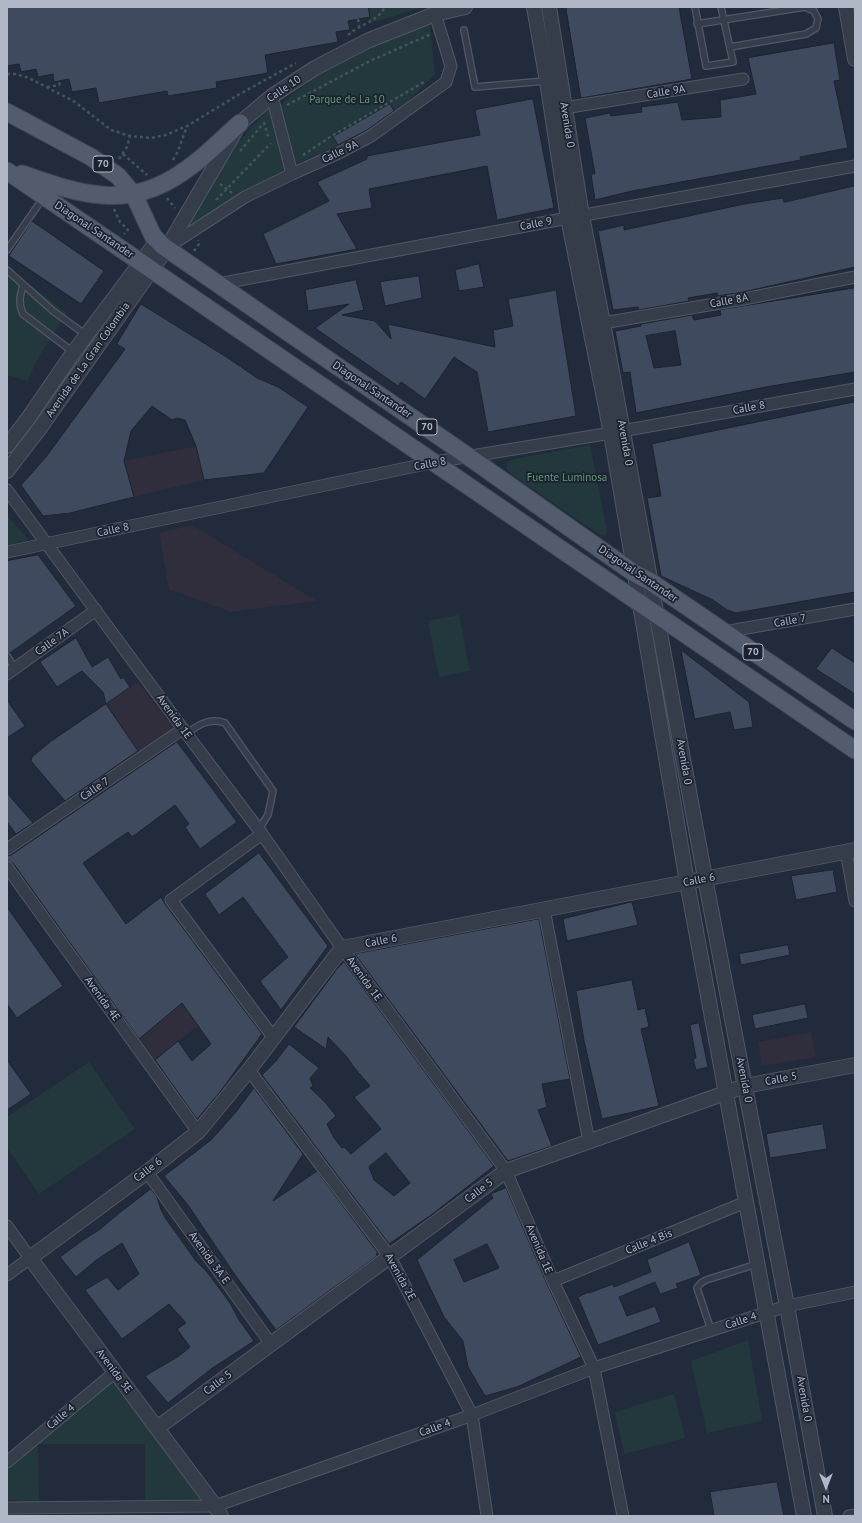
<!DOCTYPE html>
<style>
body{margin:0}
#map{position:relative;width:862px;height:1523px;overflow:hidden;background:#212b3b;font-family:"PT Sans",sans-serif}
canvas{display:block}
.frame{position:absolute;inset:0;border:8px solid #b0b8c7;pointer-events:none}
.north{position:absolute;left:806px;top:1467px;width:40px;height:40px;-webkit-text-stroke:3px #1a2230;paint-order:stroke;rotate:180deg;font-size:11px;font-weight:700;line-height:16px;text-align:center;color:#b0b8c7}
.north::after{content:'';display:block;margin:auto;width:14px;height:18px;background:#b0b8c7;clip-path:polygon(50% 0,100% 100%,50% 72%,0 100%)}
</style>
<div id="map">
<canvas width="862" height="1523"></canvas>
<div class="frame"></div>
<div class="north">N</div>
</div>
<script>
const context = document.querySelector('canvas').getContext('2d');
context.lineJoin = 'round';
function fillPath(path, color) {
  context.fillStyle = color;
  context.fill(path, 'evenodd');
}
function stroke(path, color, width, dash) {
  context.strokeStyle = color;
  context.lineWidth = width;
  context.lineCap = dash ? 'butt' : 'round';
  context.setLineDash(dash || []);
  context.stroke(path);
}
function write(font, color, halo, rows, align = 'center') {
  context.font = font + ' "PT Sans",sans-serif';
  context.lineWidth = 3.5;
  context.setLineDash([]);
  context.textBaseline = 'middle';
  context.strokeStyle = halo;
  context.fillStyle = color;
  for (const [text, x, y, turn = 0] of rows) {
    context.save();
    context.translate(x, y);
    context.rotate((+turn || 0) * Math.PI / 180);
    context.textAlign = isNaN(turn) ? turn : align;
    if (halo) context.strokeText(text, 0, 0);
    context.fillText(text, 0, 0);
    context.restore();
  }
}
fillPath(new Path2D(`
 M196,446L204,480L134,497L124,461Z
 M192,525L317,601L231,612L169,589L159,533Z
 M138,682L175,730L141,755L107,704L92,713Z
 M182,1003L198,1026L152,1061L137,1041Z
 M811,1032L816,1057L762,1066L758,1042Z`), '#302d3c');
fillPath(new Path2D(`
 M368,7H424L371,23Z
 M430,25L435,74L404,105L367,133L293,165L280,105C307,82 334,63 366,47C386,37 409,32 430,25Z
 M269,109L288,170L185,228L220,161Z
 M7,268L67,313L40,355L27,381L7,375Z
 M590,445L607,531L606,536L600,535L510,473L506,468L507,462L514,459Z
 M7,515L29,540L7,545Z
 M459,615L470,671L439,677L428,621Z
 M89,1062L135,1129L39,1194L7,1148V1117Z
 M748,1340L762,1421L707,1433L691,1361Z
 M110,1380L206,1502L145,1503V1444H38L39,1502L7,1500V1469Z
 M674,1394L685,1438L624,1454L615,1412Z`), '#23383c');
const building = new Path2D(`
 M7,7H368L370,17L348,21L350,30L336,32L338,42L265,55L268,73L216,82L217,88L168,96L167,91L99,103L96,88L72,92L69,79L54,82L53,74L38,77L36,69L21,72L19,64L7,66Z
 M566,7H679L692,79L581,98Z
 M834,43L840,80L834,81L848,148L800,157L801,160L632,191L595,200L591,174H595L585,118L610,113L611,116L642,112L641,107L678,102L682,120L721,117L720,100L756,94L748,58Z
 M533,99L554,208L497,220L487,166L369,189L372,208L337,214L357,249L276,264L263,234L329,201L317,182L367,159V156L480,135L475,110Z
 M390,104L394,111L367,130L338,145L333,137Z
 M855,186V267L743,292L718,296L717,293L688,298L689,301L639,310L638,307L613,310L598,231L624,225V230L744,204L783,198L784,202Z
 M32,221L104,271L81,304L9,256Z
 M479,264L484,287L459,291L455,270Z
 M419,276L422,298L385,306L380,282Z
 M356,280L364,310L342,315L375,321L391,339L388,324L495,347L493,330L513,326L508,299L556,290L576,416L488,432L477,372L454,357L425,399L401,382L398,386L315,328L349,304L308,311L305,290Z
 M855,288V372L766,387L636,413L630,372L623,373L615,331L641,326V324L692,315L694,320L721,315L720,310ZM675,331L681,365L654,368L646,336Z
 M141,304L228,358L257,378L278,387L308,407L264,473L204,480L196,446L185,420L177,418L172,420L152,406L131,431L124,461L134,497L70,513L43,516L21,485L46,457L125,349L117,344Z
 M855,402V592L736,613L727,610L713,600L661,576L647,498L661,496L652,444Z
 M38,555L76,606L10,653L7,652V561Z
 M76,638L92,667L108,657L121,679L123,677L130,687L106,704L103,692L82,671L57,687L40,662Z
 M832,648L855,663V694L816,669Z
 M681,650L749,702L753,727L734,730L730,712L695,719Z
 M7,700L25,726L7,738Z
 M106,704L138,751L65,801L31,761L32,757L50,742Z
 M177,742L237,822L200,849L185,827L189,824L175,805L132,837L128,832L83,863L126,924L161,897L165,904L262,1034L220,1092L197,1119L155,1060L178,1041L192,1061L211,1044L182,1003L139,1039L13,863L7,860V856L11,855Z
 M7,793L33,823L16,834L7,822Z
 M259,853L328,946L281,1010L260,981L288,957L243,897L219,915L205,894Z
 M833,870L837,892L796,900L791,876Z
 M632,902L638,925L567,941L563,919Z
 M7,907L63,986L17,1018L7,1004Z
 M539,919L570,1079L542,1084L547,1107L538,1110L552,1146L508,1161L355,954Z
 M788,945L790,955L741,965L739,954Z
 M344,962L494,1166L431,1215L389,1244L262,1075L276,1061L289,1044L319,1068L310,1078L313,1086L310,1088L325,1102L336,1116L327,1124L334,1138L342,1148L344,1147L351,1154L381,1129L354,1097L370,1086L353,1066L347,1057L328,1037L326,1049L294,1027L337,969ZM386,1153L410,1183L394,1196L374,1180L369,1167Z
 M632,980L638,1010L645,1008L649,1027L641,1029L659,1106L602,1119L584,1041L576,991Z
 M805,1004L808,1018L755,1029L752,1015Z
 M699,1023L708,1067L696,1070L693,1059L696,1058L690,1025Z
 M7,1060L31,1094L7,1110Z
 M254,1088L303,1154L273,1201L317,1171L378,1253L376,1254L377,1256L276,1330L235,1275L188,1205L164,1176L211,1140L236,1112Z
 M823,1124L827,1149L770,1158L766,1134Z
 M506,1188L547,1284L581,1357L517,1387L485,1396L468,1367L463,1341L444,1317L417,1260L493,1198L491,1194ZM487,1244L499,1268L464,1282L454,1260Z
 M151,1189L157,1197L161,1210L166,1219L196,1261L207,1272L230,1303L239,1320L254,1341L211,1369L168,1403L145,1376L179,1356L190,1347L177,1329L186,1323L169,1304L122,1339L85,1290L107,1277L118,1290L139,1274L122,1243L95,1261L76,1277L60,1257L83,1240L99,1230L118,1214Z
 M689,1242L701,1275L676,1284L678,1288L660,1294L655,1282L619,1297L627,1316L655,1306L661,1322L598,1345L578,1297L589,1292V1293L613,1284L614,1287L651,1272L647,1260Z
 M777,1482L784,1516H714L710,1492Z`);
fillPath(building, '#404a5e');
stroke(building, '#1c2432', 1);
const service = new Path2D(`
 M695,7L706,66L733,62L721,7
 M697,24L805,7L814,11L818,19L816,28L806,34L730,47
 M464,30L475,87L546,81
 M7,250L43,198
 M7,270L53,311L86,335
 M23,285C20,296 18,303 23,314L73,352
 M7,656L15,668
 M186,734C198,725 210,717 225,723L273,791L268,815L259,829
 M711,1330L697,1288L701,1283L706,1280L757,1264`);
const minor = new Path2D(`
 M272,96L292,174
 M564,108L743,79
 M168,247L245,197L292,174L341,152L371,136L446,82L451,66L435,14
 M218,284L568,218L855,166
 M603,323L744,299L855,277
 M7,490L183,729L262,834L342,948L506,1171L553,1281L594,1368L623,1516
 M7,552L435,462L611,433L855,389
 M724,632L855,609
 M7,674L96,610
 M262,834L171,900L273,1037
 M7,849L183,729
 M846,851L855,901
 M7,867L198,1132
 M544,909L589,1142
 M249,1070L390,1257L472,1415L487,1516
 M147,1172L271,1344
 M7,1226L30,1258L7,1275
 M553,1281L746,1202
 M7,1462L115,1372
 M7,1508L215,1506L472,1415L594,1368L787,1306L855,1292
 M849,1516L855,1515`);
const tertiary = new Path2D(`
 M534,7L547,81L568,218L611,433L687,882L804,1516
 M549,7L582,216L603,323L705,878L787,1306L825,1516
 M846,7L855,59
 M7,446L27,420L73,353L157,241
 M7,471L40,428L167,248L240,123L272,96L315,68L367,41L435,14L465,7
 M157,1428L506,1171L745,1086L855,1065
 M221,1516L215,1506L30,1258L147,1172L198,1132L249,1070L342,948L855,850`);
const primary = new Path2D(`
 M7,112L91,157L118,176L134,195L153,236L163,246L469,457L634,573L651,582L855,721
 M7,171L855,750
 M22,174C48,183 75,193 102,195C161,201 200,160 240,123`);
stroke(service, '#505866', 8);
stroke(minor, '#505866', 13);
stroke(tertiary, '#505866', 16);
stroke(primary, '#3e4654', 19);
stroke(new Path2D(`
 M358,19L359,26
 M348,35C359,25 378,21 385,7
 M7,74H15L29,78L75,102L111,130L130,136L151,138L166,135L187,126L238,95L296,63
 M47,87L59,85L61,80
 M287,105L370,61L431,34
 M240,151L264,123L269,139
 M123,154L147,175
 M303,155L330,137L424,82
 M119,159L127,147L130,136
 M173,160L178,151L187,126
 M220,184L232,193
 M167,198L175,208
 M216,200L271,143
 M114,209L120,222L128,230L124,234
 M194,251L199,244L198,240`), '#41555a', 2.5, [3, 3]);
stroke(service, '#353d4b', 5.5);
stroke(minor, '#353d4b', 11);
stroke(tertiary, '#353d4b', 14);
stroke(primary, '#535c6c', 17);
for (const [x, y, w] of [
 [103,164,20],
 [427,427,20],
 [753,652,20]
]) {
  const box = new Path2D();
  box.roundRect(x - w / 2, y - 8, w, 16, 3);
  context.fillStyle = '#1a2230';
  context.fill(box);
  stroke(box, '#b0b8c7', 1);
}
write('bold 10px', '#b0b8c7', null, [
 ["70",103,164],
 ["70",427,427],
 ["70",753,652]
]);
write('11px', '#b0b8c7', '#1a2230', [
 ["Calle 10",284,89,-34],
 ["Calle 9A",666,92,-9],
 ["Avenida 0",567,125,81],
 ["Calle 9A",340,152,-26],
 ["Calle 9",536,224,-11],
 ["Diagonal Santander",94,230,34],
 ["Calle 8A",729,301,-10],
 ["Avenida de La Gran Colombia",88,360,-55],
 ["Diagonal Santander",372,390,34],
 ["Calle 8",749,408,-10],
 ["Avenida 0",625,443,80],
 ["Calle 8",430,464,-11],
 ["Calle 8",113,530,-12],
 ["Diagonal Santander",638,574,34],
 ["Calle 7",790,621,-10],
 ["Calle 7A",52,642,-36],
 ["Avenida 1E",174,717,54],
 ["Avenida 0",684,762,80],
 ["Calle 7",95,789,-34],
 ["Calle 6",699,880,-11],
 ["Calle 6",381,941,-11],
 ["Avenida 1E",364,979,54],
 ["Avenida 4E",102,999,54],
 ["Calle 5",781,1079,-11],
 ["Avenida 0",744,1080,79],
 ["Calle 6",148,1170,-37],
 ["Calle 5",479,1191,-37],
 ["Calle 4 Bis",649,1242,-22],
 ["Avenida 1E",539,1249,67],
 ["Avenida 3A E",209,1258,54],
 ["Avenida 2E",400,1277,61],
 ["Calle 4",741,1321,-18],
 ["Avenida 3E",114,1371,53],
 ["Calle 5",218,1383,-37],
 ["Avenida 0",804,1399,80],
 ["Calle 4",61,1417,-40],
 ["Calle 4",435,1428,-20]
]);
write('11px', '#669975', '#1a2230', [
 ["Parque de La 10",347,100],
 ["Fuente Luminosa",567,478]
]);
</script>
